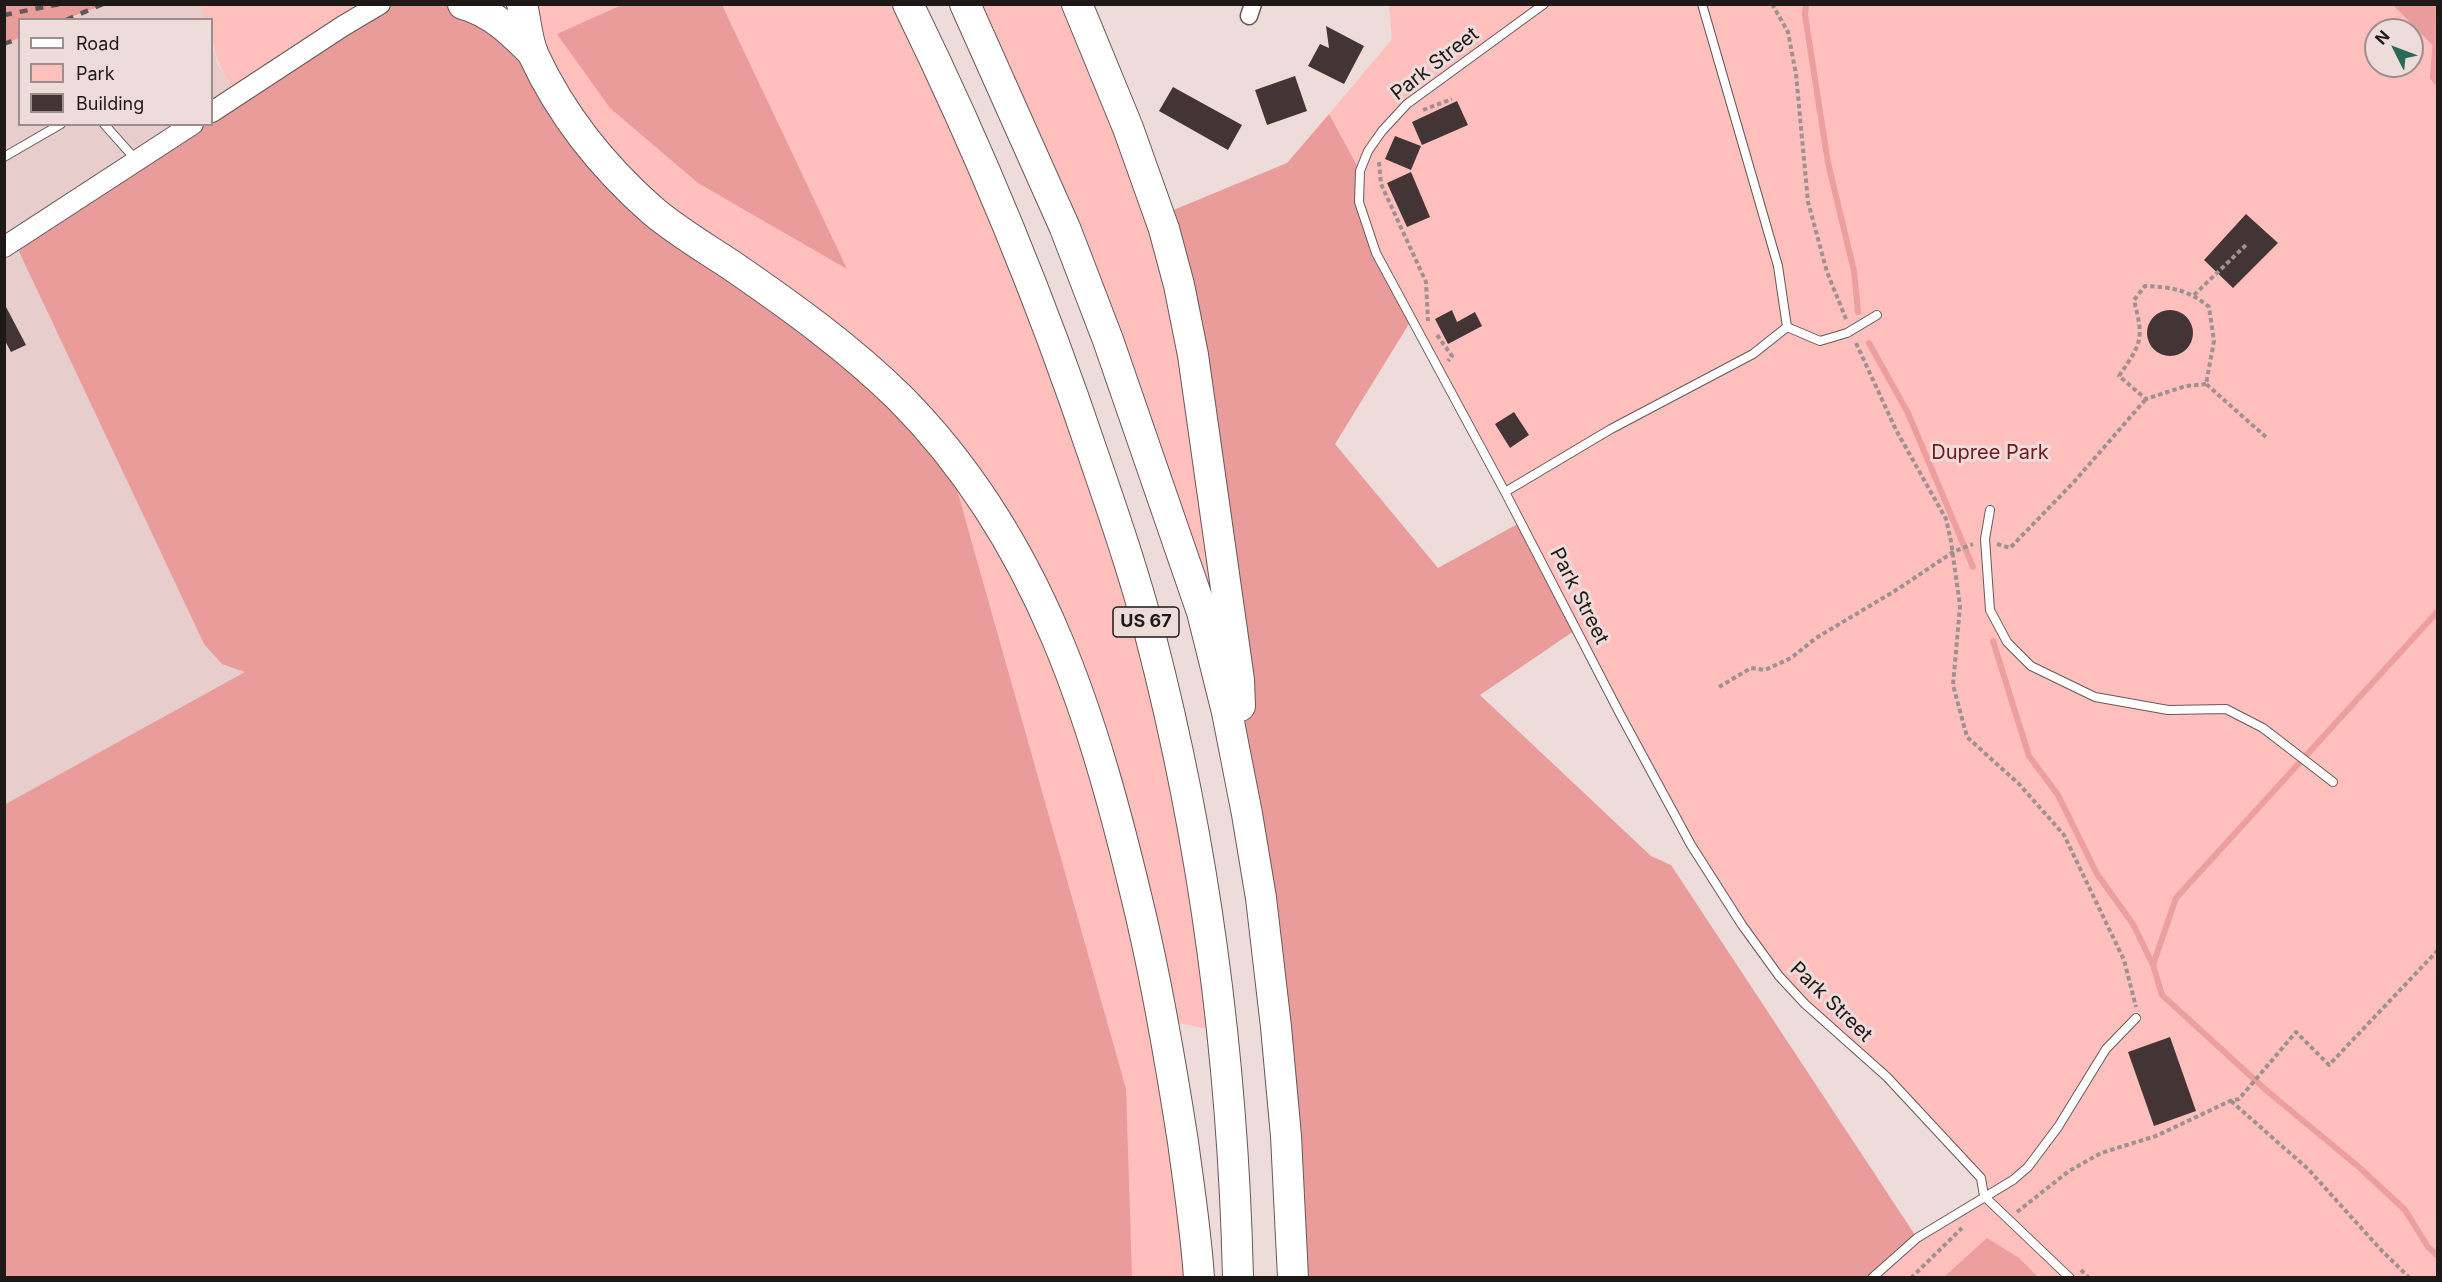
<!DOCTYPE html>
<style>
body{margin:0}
#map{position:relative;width:2442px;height:1282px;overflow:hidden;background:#eedcdb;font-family:Inter,sans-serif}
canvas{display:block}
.frame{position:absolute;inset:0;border:6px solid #1e1817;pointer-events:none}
.legend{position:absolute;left:18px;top:18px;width:195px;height:108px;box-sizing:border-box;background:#eedcdb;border:2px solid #9b8e8d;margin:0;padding:8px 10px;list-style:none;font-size:18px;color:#1e1817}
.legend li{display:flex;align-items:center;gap:12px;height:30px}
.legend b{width:30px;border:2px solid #9b8e8d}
.north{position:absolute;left:2364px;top:18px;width:60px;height:60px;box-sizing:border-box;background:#eedcdb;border:2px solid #9b8e8d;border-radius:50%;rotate:312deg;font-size:16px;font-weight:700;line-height:24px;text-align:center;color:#1e1817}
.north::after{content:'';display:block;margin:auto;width:21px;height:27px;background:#2a6957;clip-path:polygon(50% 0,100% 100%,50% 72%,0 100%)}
</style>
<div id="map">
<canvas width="2442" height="1282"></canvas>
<div class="frame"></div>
<ul class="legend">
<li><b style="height:8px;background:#fff"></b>Road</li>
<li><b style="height:16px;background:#febfbd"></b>Park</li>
<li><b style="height:16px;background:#433535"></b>Building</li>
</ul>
<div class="north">N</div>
</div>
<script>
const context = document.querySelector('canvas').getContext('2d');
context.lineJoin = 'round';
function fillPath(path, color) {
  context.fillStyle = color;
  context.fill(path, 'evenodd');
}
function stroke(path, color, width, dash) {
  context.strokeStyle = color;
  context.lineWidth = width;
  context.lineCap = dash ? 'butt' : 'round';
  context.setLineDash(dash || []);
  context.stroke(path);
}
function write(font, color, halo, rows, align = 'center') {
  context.font = font + ' Inter,sans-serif';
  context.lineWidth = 6;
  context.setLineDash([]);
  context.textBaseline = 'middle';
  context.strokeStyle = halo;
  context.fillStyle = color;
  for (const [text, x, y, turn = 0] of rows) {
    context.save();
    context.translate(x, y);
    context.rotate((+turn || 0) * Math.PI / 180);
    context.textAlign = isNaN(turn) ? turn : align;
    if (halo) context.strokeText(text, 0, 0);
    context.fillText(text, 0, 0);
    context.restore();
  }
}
fillPath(new Path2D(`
 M106,4L200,5L204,19L67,20Z
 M19,38L20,124L193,125L14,241L204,644L246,672L5,805L4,44Z
 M212,44L218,65L238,95L212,112Z`), '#e7cdcc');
fillPath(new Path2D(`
 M2393,4L2437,50V1277H1872L1917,1238L1984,1196L1981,1178L1887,1077L1779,976L1691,845L1376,253L1359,202L1368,155L1360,171L1329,114L1392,39L1389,5ZM2376,30H2412V66H2376Z
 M200,5H380L238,95C218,65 212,56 212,20L204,19Z
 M522,5H908L1133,578L1222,1032L1164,1020L1186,1277H1120L602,162Z
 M965,5H1077L1164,229L1239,680L1202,612Z`), '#febfbd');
fillPath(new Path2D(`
 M5,4H103V5L66,19L20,20L19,38L5,44Z
 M463,4L503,24L602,162L946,451L1126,1089L1132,1277H5L4,805L245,672L222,664L204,644L14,241L193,125L212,124V112L380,5Z
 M624,4L722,5L847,269L698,183L610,108L557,34Z
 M2393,5H2437V50Z
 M1329,114L1360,171L1359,185L1376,253L1412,319L1335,444L1438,568L1521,522L1577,629L1480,695L1651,856L1671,865L1917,1238L1872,1277H1293L1276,1027L1159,216L1287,163Z`), '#e99c9a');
fillPath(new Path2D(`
 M1987,1238L2019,1258L2038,1277H1944Z`), '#ec9f9d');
stroke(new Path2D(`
 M1806,4L1805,15L1828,163L1854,271L1858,312
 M2438,12L2433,77L2438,84
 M1869,343L1908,413L1973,567
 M2438,611L2176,898L2153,965L2162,995L2266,1090L2360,1168L2405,1210L2428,1247L2438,1256
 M1993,641L2029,756L2058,795L2097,874L2133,924L2153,965`), '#ec9f9d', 6);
fillPath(new Path2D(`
 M1326,26L1364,46L1344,84L1308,66L1320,44L1329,48Z
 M1295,76L1307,111L1267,125L1255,90Z
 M1173,87L1242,125L1228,150L1159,111Z
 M1457,101L1468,125L1422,145L1412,122Z
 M1395,136L1421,146L1411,170L1385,159Z
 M1411,172L1430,217L1407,227L1387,183Z
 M2246,214L2278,243L2233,288L2204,260Z
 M4,303L26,345L11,352L4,339Z
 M2147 333a23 23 0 1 1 46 0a23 23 0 1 1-46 0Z
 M1452,310L1457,322L1475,312L1482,326L1448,344L1435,319Z
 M1514,412L1529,435L1510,448L1495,424Z
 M2170,1037L2196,1111L2154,1126L2128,1052Z`), '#433535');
const service = new Path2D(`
 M1544,4L1407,104L1382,131L1368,151L1360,171L1359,202L1376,253L1505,492L1620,714L1691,845L1742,925L1779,976L1805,1004L1887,1077L1981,1178L1984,1196L2070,1278
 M104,124L137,161
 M4,157L61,124
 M1787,327L1820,341L1847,333L1877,315
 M1505,492L1611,429L1753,354L1787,327L1778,266L1702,4
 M1990,510L1985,539L1990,610L2007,642L2031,666L2095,697L2168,710L2226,709L2263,728L2333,782
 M1872,1278L1917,1238L2013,1180L2028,1167L2058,1127L2106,1049L2136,1018`);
const minor = new Path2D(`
 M1249,16L1253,4`);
const tertiary = new Path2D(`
 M212,112L343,26L380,4
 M4,247L193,124`);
const motorway = new Path2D(`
 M463,4C492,12 512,32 533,53
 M522,4C526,21 527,41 534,56C562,116 604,168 653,211C678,232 707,249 734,267C792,307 849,348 900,398C1042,541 1095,722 1140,912C1158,988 1171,1065 1183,1142C1189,1187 1196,1232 1199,1278
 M908,4C980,151 1041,299 1093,454C1114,515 1135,576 1151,638C1205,846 1233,1063 1238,1278
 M965,4L1065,228L1108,340L1202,612L1227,712L1247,814L1261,898L1276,1027L1286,1136L1293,1278
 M1077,4L1128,128L1164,229L1179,285L1193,355L1239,680L1240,706`);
stroke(service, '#675858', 10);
stroke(minor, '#675858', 19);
stroke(tertiary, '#675858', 22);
stroke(motorway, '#675858', 32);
stroke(new Path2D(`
 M1772,4L1788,32L1796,74L1808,202L1827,272L1846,319
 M1423,110L1452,99
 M1379,162L1381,184L1426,282L1428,321
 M2194,295L2247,244
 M1437,335L1452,356L1448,361
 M1856,343L1896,430L1946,519L1951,541L1960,606L1953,685L1967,737L2020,785L2064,835L2124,960L2136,1007
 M2206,384L2186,386L2146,399L2119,376C2142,342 2144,340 2134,300L2145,286C2172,287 2189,290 2209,307L2214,341L2206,384L2267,438
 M1997,544L2010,548L2073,483L2146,399
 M1719,687L1751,668L1765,670L1791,658L1816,638L1898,589L1953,552L1973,544
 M2231,1101L2308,1169L2382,1251L2410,1278
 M2017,1212L2069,1171L2101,1153L2156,1136L2230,1101L2239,1099L2296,1032L2329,1065L2438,950
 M2081,1270L2089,1278
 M1911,1278L1962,1228`), '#9e9190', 4, [4.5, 3]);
stroke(service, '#fff', 8);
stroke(minor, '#fff', 16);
stroke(tertiary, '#fff', 20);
stroke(motorway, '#fff', 30);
stroke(new Path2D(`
 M4,15L60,4
 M66,20L103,4
 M4,44L20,38`), '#615756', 4.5, [8, 8]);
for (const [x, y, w] of [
 [1146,622,66]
]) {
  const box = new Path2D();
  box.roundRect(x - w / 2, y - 15, w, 30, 4.5);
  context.fillStyle = '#eedcdb';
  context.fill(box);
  stroke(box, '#1e1817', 1.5);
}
write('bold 18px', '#1e1817', null, [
 ["US 67",1146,622]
]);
write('20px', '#1e1817', '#eedcdb', [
 ["Park Street",1435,64,-38],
 ["Park Street",1579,596,63],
 ["Park Street",1831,1002,44]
]);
write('20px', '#711720', '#eedcdb', [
 ["Dupree Park",1990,453]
]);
</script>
